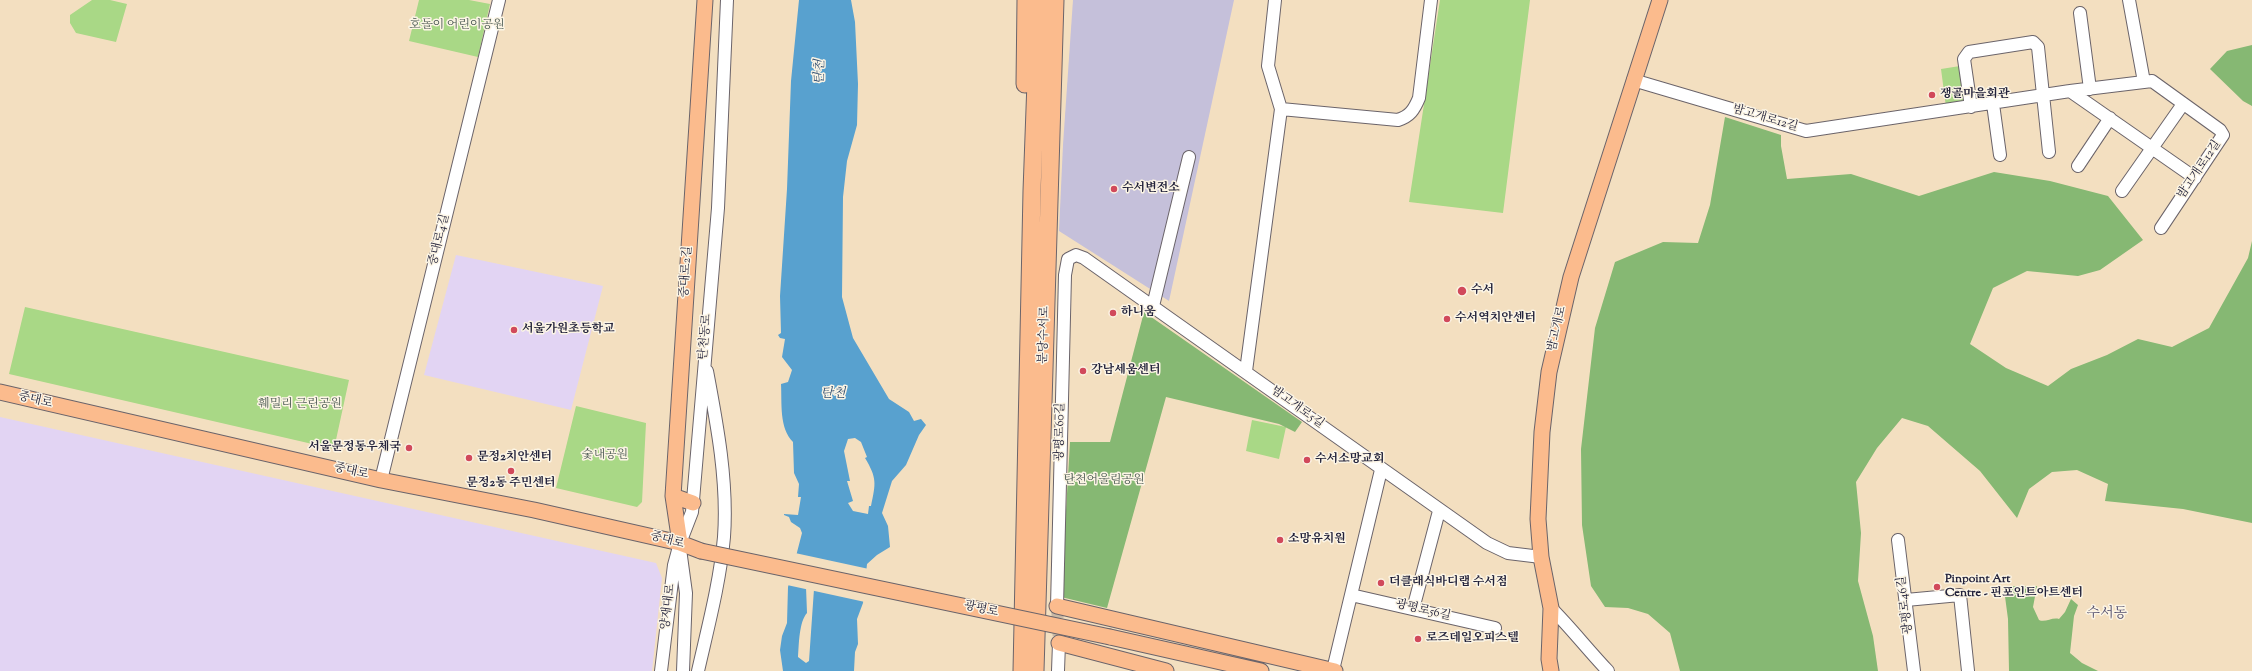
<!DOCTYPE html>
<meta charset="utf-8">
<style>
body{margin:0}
canvas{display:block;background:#f3dfc0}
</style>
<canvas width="2252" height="671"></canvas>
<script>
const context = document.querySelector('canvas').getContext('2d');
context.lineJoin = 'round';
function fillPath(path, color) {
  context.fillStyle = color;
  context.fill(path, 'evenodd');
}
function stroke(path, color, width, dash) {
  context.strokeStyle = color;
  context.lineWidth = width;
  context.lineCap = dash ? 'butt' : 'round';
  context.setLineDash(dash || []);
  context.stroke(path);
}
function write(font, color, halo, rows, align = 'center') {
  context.font = font + ' "Sorts Mill Goudy","Noto Serif KR",serif';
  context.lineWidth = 3;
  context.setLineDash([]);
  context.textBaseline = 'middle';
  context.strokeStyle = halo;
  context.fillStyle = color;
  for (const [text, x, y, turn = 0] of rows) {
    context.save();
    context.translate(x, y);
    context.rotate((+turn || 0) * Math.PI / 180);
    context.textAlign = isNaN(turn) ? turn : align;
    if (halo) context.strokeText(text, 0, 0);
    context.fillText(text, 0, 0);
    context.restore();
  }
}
fillPath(new Path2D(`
 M456,255L603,286L571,410L424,375Z
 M0,417L656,563L662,578L652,671H0Z`), '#e2d4f3');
fillPath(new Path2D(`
 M1073,0H1234L1169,301L1059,231L1063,145Z`), '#c5c0da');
fillPath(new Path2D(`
 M92,0H110L127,4L116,42L76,33L70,23V15Z
 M419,0H469L490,4L478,57L409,41Z
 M1440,0H1530L1503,213L1409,202Z
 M1960,66L1965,105L1946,107L1941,69Z
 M25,307L349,380L334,449L9,374Z
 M576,406L646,423L642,502L637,507L556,488Z
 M1252,420L1286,427L1279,459L1246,451Z`), '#a9d886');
fillPath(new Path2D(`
 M2252,45V106L2243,101L2210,69L2227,51Z
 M1725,117L1781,135V146L1787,179L1851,174L1919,196L1994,172L2050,181L2108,196L2143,240L2100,270L2078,276L2027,271L1993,288L1970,344L2006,368L2048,386L2071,369L2107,355L2138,339L2172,347L2209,328L2248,258L2252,241V523L2183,509L2105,501L2108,484L2077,470L2052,472L2029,489L2017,518L1980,471L1928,426L1902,418L1877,448L1856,482L1861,533L1858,581L1873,636L1878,671H1680L1670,633L1648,614L1628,608L1605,607L1591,586L1582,525L1581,449L1595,328L1615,262L1663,242L1698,243L1710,205Z
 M1144,312L1302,422L1295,432L1279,424L1166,397L1107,608L1061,597L1070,442H1110Z
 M2009,586H2037L2033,607L2039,620C2045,623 2052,617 2059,619L2065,612L2071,599L2078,605L2074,616L2070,653L2082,663L2098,671H2009L2008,619L2004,589Z`), '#86b873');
fillPath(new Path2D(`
 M799,0H851L855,22L858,84L857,125L847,161L843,197L842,297L853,338L889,399L909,412L914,421L921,419L926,425L919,435L906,465L892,481L882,513L888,526L890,547L877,555L867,564L863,603L857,619L858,644L855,652L854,671H783L780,650L782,636L787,623L788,587L802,533L800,528L791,522L789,517L784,515V514L798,515L801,497H798L799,484L794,473L793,442C779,428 782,403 781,384L788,382L792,370L782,357L785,339L780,338L778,335L781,333L780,296L787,189L791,81ZM855,438L861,442L867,457L865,458C877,478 876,483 871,506H869L868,514L853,511L848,503L853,501L847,481H850L844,451L848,439ZM806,587L814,589L809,661L806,663L798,657C799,644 799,622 807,613Z`), '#58a1cf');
fillPath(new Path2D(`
 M795,553L869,569L865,602L787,585Z`), '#f3dfc0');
stroke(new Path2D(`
 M1057,606L1059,643`), '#c9b9a5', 12, [12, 6]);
const minor = new Path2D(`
 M1275,0L1268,66L1281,109L1398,120C1410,116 1414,110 1419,98L1431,0
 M2129,0L2144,82
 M2080,13L2090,89
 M1633,80L1806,131L2070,91L2152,81L2220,130L2223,135L2161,228
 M2070,91L2195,178
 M1993,104L2000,155
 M1971,107L1964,59L1969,52L2033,42L2038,47L2049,152
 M2078,166L2110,118
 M2122,191L2183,104
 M1153,306L1189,157
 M1246,371L1281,109
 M381,480L499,0
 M1898,540L1914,671
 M680,549L686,593L683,671
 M1351,595L1495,628
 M1906,600L1960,595L1968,671
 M1057,606L1065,275L1068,259L1076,255L1084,258L1487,543L1508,553L1541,557
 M1551,608C1571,628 1588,650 1608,671
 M1413,609L1439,511
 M1333,670L1381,470
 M661,671L674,565L680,543L692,512L718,208L727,0
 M698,671C708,627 720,582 724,537C728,482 717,424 707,371
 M1058,671L1059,643`);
const major = new Path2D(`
 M0,392L381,480L534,510L680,543L701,551
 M673,496L693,503
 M680,543L673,496L705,0
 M1057,606L1335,671
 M1110,637L1261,671
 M1059,643L1166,671
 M1551,671L1549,659L1551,608L1541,557L1538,519L1542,432L1549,372L1571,277L1660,0`);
const highway = new Path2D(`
 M1025,84L1026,0
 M1022,671L1032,191L1039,0
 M1035,671L1055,0`);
stroke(minor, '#6b646a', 14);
stroke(major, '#6b646a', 17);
stroke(highway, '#6b646a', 19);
stroke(minor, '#fff', 12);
stroke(major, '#fbbb8d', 15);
stroke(highway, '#fbbb8d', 17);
const majorBridge = new Path2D(`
 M701,551L1110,637`);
stroke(majorBridge, '#6b646a', 17, []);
stroke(majorBridge, '#fbbb8d', 15);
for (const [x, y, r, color] of [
 [1932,95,4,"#d1495b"],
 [1114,189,4,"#d1495b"],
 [1462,291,5,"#d1495b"],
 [1113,313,4,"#d1495b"],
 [1447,319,4,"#d1495b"],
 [514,330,4,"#d1495b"],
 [1083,371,4,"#d1495b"],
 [409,448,4,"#d1495b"],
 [469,458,4,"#d1495b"],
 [1307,460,4,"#d1495b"],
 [511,471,4,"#d1495b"],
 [1280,540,4,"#d1495b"],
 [1381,583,4,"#d1495b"],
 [1937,587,4,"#d1495b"],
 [1418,639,4,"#d1495b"]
]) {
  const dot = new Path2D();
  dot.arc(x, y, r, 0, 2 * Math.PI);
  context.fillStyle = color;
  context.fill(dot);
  stroke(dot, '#fcf5e5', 1.5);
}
write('12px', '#4a5952', '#fcf5e5', [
 ["호돌이 어린이공원",457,26],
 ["훼밀리 근린공원",300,405],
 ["숯내공원",605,456],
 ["탄천어울림공원",1104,481]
]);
write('bold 12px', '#22223b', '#fcf5e5', [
 ["쟁골마을회관",1940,95],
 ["수서변전소",1122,189],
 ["수서",1471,291],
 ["하니움",1121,313],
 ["수서역치안센터",1455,319],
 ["서울가원초등학교",522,330],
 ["강남세움센터",1091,371],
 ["서울문정동우체국",401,448,"right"],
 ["문정2치안센터",477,458],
 ["수서소망교회",1315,460],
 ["문정2동 주민센터",511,484,"center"],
 ["소망유치원",1288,540],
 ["Pinpoint Art",1945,580],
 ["Centre - 핀포인트아트센터",1945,594],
 ["더클래식바디랩 수서점",1389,583],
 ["로즈데일오피스텔",1426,639]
], 'left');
write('12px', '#22223b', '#fcf5e5', [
 ["밤고개로12길",1765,119,16],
 ["밤고개로12길",2200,170,-56],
 ["중대로4길",440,240,-76],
 ["중대로2길",687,272,-86],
 ["밤고개로",1558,329,-77],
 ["분당수서로",1045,335,-88],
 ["탄천동로",706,337,-85],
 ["중대로",35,401,14],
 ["밤고개로5길",1297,408,36],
 ["광평로60길",1061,432,-89],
 ["중대로",351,472,13],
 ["중대로",667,541,15],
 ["광평로46길",1906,605,-97],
 ["양재대로",669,607,-83],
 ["광평로",981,610,12],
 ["광평로56길",1423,611,13]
]);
write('italic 13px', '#385576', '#fcf5e5', [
 ["탄천",821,72,-89],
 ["탄천",833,395]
]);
write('14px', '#534f6e', '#fcf5e5', [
 ["수서동",2107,615]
]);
</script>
